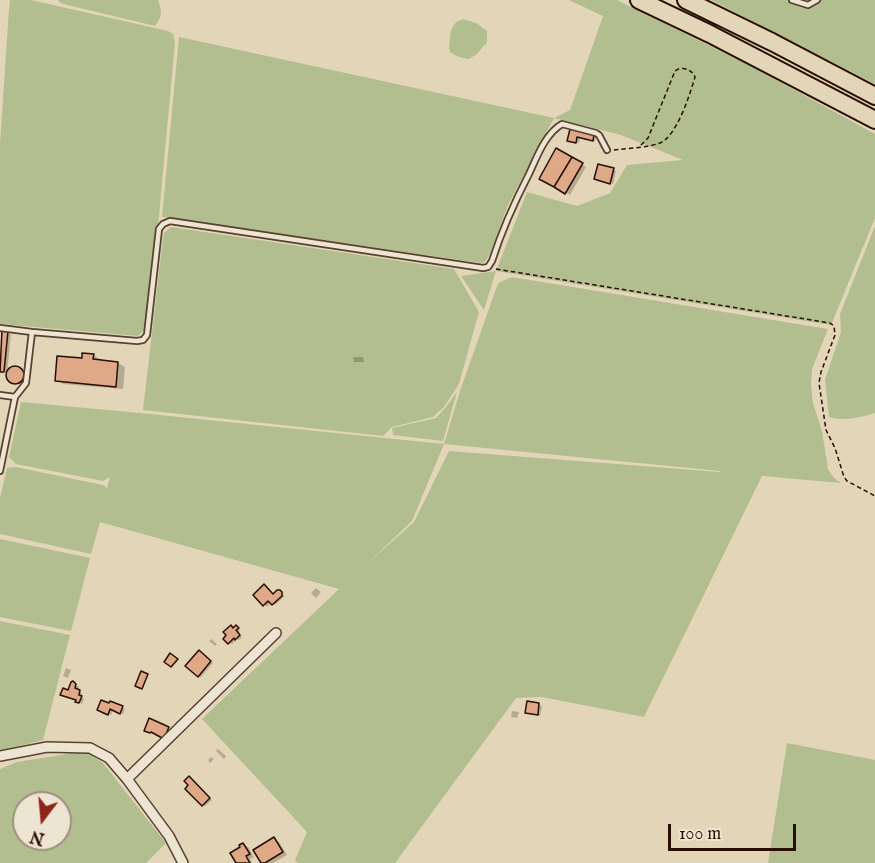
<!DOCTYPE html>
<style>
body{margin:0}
#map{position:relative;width:875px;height:863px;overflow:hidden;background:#e3d6b8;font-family:"IM FELL English",serif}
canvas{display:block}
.north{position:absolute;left:12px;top:791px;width:60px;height:60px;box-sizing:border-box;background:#ede4d1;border:2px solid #9e8f7e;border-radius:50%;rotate:196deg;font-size:16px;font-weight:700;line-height:24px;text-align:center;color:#280f02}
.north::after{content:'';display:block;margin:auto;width:21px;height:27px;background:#8f2418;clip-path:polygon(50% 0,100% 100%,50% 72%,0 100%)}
.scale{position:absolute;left:668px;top:824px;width:128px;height:27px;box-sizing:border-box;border:3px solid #280f02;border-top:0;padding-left:8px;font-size:18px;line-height:21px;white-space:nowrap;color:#280f02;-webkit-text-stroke:4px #ede4d1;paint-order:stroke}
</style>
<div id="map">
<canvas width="875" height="863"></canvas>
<div class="north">N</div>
<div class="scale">100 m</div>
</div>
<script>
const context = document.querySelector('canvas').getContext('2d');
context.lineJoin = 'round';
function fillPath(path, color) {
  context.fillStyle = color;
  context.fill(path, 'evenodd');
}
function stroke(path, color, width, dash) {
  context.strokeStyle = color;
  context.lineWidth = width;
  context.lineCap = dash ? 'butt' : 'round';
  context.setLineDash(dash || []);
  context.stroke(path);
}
fillPath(new Path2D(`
 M10,0H31L168,31L173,34L175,42L159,216L144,330L138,336L0,324V144L9,9Z
 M58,0H158C162,11 163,16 155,26L63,4L59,2Z
 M569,0H617L749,65L875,134V218L831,325L496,271L484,310L461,276L496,271L527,192L577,206L610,193L627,165L683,160L621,135L554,118L508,205L490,254L485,262L481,263L162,217L179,37L554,118L570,110L603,16Z
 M711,0H875V84Z
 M463,19L476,23L487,31V42L477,54L469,59L462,58L455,55L450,52L449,47L451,30L456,22Z
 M875,226V413C861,417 844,422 829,417L825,380L841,332L840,314Z
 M171,227L454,269L479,312L459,384L444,407L433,417L392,427L383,436L143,410L163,238L164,233Z
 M512,277L828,329L812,369L811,384L813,403L822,431L828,469L833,477L841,483L762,476L644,717L542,697L516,698L395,863H298L295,860L307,832L202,719L339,589L100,522L91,554L0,534V498L7,468L16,467L103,485L107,488L110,477L103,481L16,464L9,457L21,402L140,413L444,444L460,391L498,283ZM444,444L720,471V472L449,451L414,522L367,564L412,521Z
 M457,392L443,441L393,435L392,428L436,418L445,408Z
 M0,539L90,558L71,631L0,617Z
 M0,621L70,635L43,740L0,751Z
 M787,743L875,760V863H768Z
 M85,751L103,763L166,843L146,863H0V769L17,762ZM24,803H60V839H24Z`), '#b2be90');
fillPath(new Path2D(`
 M571,131L594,136L596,137L595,141L580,138L579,143L572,142Z
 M557,150L586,167L570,195L541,178Z
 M599,166L616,171L613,184L599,180Z
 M3,332L11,334L7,373L0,371Z
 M94,356L100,359V362L118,363L125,367L123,389L63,384L57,380L83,360Z
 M353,357H363L364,362H354Z
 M13,368L21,370L25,376L23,382L19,384L14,383L8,377L7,373Z
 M316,588L321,592L316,598L311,593Z
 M280,592L284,595V597L275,605L271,602L267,607L255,595H274Z
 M236,627L240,630L238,633L242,637L239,640L237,639L232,644L229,643Z
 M211,639L217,644L215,646L209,641Z
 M202,654L213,663L201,677L199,676Z
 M66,668L71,670L68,678L63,676Z
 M73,683L79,687L77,691L82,693L81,697L84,699L82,704L77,701V700L68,692Z
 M111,703L125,709L123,714L113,710L111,715L102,711L110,705Z
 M528,703L542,706L540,716L526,712Z
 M512,711L519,712L517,718L511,717Z
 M218,749L226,756L224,759L216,751Z
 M211,757L214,759L210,763L208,760Z
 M192,780L212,800L205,806L203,805Z
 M274,839L279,842L287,855L273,863H262Z
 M243,844L248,847L254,857L250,859L252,863H237Z`), '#0003');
const building = new Path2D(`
 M570,129L594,134L593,141L577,137L576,143L567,141Z
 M556,148L572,157L554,187L539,179Z
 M572,157L583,163L565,194L554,187Z
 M598,164L614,168L610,184L594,179Z
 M2,330L8,331L4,372H0Z
 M82,353L94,354L93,359L118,362L116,387L55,381L57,356L82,358Z
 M6 375a9 9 0 1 1 18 0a9 9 0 1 1-18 0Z
 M264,584L273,594L277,590H280L282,592V596L272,605L268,601L263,606L253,595Z
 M231,625L233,628L236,625L239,628L236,630L240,635L235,640L234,638L228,644L223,639L226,635L223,632Z
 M199,650L211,661L198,677L185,666Z
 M170,653L178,659L171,667L164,662Z
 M141,671L148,674L142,689L135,686Z
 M73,681L76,684L75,688L80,690L79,695L82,696L79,703L75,702L76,700L60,695L63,688L68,690L71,682Z
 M101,700L109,703L110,701L123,706L120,714L110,709L108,715L97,710Z
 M527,701L539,703L538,715L525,713Z
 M149,718L169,727L164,739L151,732L150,733L144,731Z
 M189,776L210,798L202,806L185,789L188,785L184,781Z
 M274,837L283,852L265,863H261L253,850Z
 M243,843L250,854L246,856L250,863H236L230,853L240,847L239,845Z`);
fillPath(building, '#dfa887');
stroke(building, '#280f02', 1.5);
const service = new Path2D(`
 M792,0L808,5L817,0
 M0,328L32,332
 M0,395L15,397L26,383L32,332L137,341L143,340L147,335L159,229L163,224L170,221L483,268L488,267L492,261C502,230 514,203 529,174C537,157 545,134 562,124L596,133L599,135L607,150
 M0,471L15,397`);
const minor = new Path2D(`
 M0,756L47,747L90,748L109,758L127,779L169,836L183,863
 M127,779L276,633`);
const motorway = new Path2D(`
 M639,0L710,34L875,120
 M686,0L772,42L875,96`);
stroke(service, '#574130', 8);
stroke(minor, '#574130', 12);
stroke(motorway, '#280f02', 20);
stroke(new Path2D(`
 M614,150C629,148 646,148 660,143C677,136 690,94 695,77C692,70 687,69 680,68L675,71L648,138L639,147
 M496,269L830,323L834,326L835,335L821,372L819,383L826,430L835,448L844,477L847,481L875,496`), '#280f02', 1.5, [4.5, 3]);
stroke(service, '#ede4d1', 4.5);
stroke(minor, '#ede4d1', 9);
stroke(motorway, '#e3d6b8', 16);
</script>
